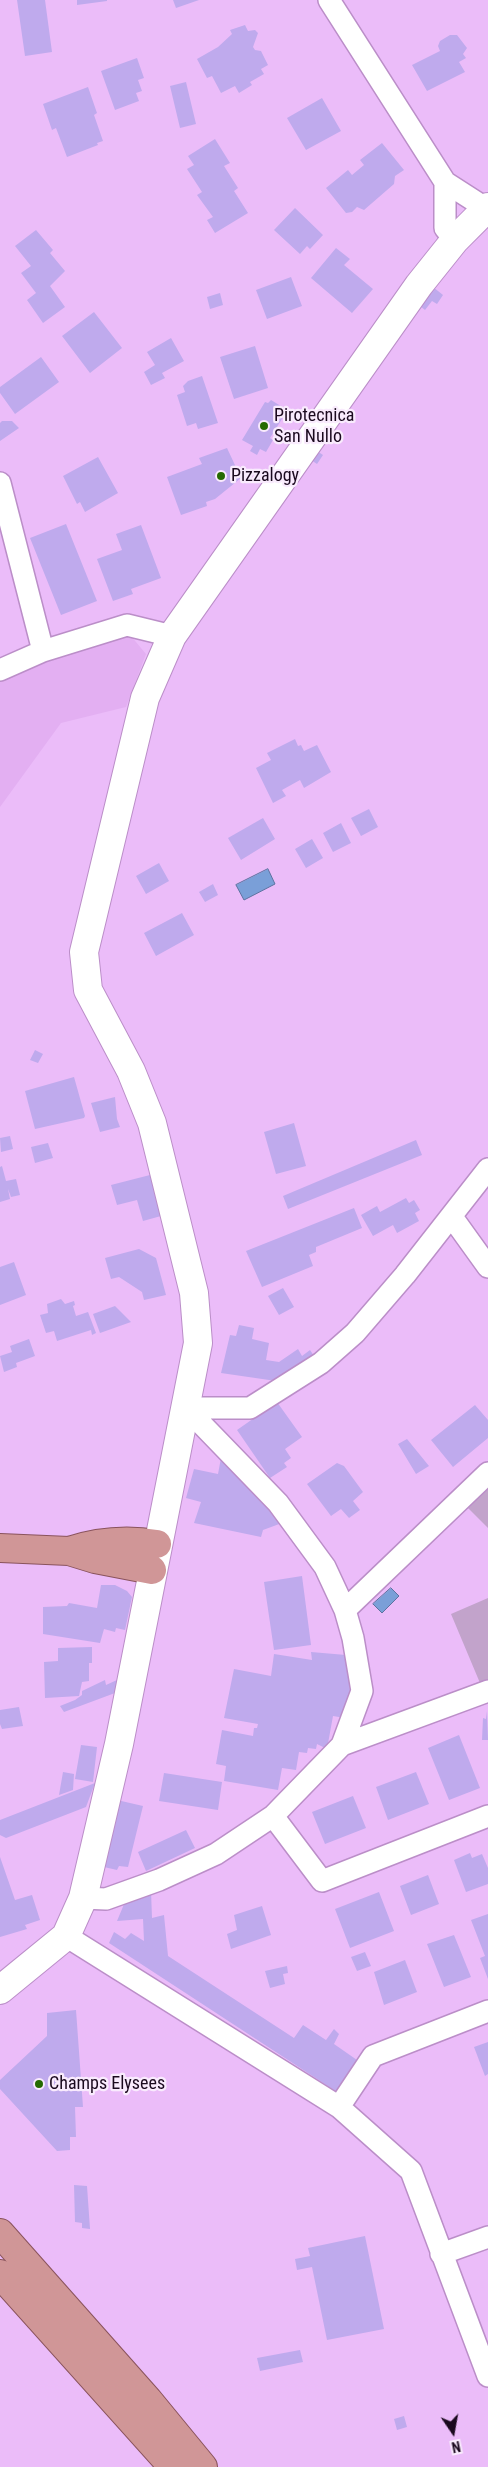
<!DOCTYPE html>
<style>
body{margin:0}
#map{position:relative;width:488px;height:2467px;overflow:hidden;background:#ebbcf9;font-family:"Roboto Condensed",sans-serif}
canvas{display:block}
.north{position:absolute;left:428px;top:2407px;width:50px;height:50px;-webkit-text-stroke:4px #f9ebfd;paint-order:stroke;rotate:168deg;font-size:14px;font-weight:700;line-height:20px;text-align:center;color:#1a091e}
.north::after{content:'';display:block;margin:auto;width:18px;height:22px;background:#1a091e;clip-path:polygon(50% 0,100% 100%,50% 72%,0 100%)}
</style>
<div id="map">
<canvas width="488" height="2467"></canvas>
<div class="north">N</div>
</div>
<script>
const context = document.querySelector('canvas').getContext('2d');
context.lineJoin = 'round';
function fillPath(path, color) {
  context.fillStyle = color;
  context.fill(path, 'evenodd');
}
function stroke(path, color, width, dash) {
  context.strokeStyle = color;
  context.lineWidth = width;
  context.lineCap = dash ? 'butt' : 'round';
  context.setLineDash(dash || []);
  context.stroke(path);
}
function write(font, color, halo, rows, align = 'center') {
  context.font = font + ' "Roboto Condensed",sans-serif';
  context.lineWidth = 4.5;
  context.setLineDash([]);
  context.textBaseline = 'middle';
  context.strokeStyle = halo;
  context.fillStyle = color;
  for (const [text, x, y, turn = 0] of rows) {
    context.save();
    context.translate(x, y);
    context.rotate((+turn || 0) * Math.PI / 180);
    context.textAlign = isNaN(turn) ? turn : align;
    if (halo) context.strokeText(text, 0, 0);
    context.fillText(text, 0, 0);
    context.restore();
  }
}
fillPath(new Path2D(`
 M126,630L146,654L126,707L61,723L0,807V675Z`), '#e3aff2');
fillPath(new Path2D(`
 M488,1486V1528L466,1506Z
 M488,1598V1680L480,1683L451,1614Z`), '#c2a3cb');
const water = new Path2D(`
 M268,869L275,884L244,900L236,885Z
 M391,1588L399,1596L382,1613L373,1604Z`);
fillPath(water, '#7a9fd8');
stroke(water, '#5d72a0', 1);
fillPath(new Path2D(`
 M17,0H45L52,52L25,56Z
 M77,0H107V1L77,5Z
 M173,0H199L176,8Z
 M245,25L248,31L255,30L258,33L253,47L255,50L261,51L268,65L261,69L264,74L250,82L252,85L239,93L235,86L221,93L212,76L207,78L197,59L218,47L232,34L230,30Z
 M450,35H457L467,48L463,54L466,58L459,62L465,72L427,91L412,65L440,51L438,46L440,41Z
 M137,58L144,78L138,80L142,91L136,93L139,101L115,110L101,71Z
 M186,82L196,124L180,128L170,86Z
 M88,87L97,113L94,115L103,141L97,143L98,145L67,157L56,128L52,130L43,104Z
 M322,98L341,131L306,150L287,118Z
 M215,139L230,163L224,166L238,188L234,191L248,213L215,233L207,220L213,217L197,195L202,192L187,169L194,165L188,156Z
 M382,143L404,170L395,176L394,184L364,210L357,207L352,212L346,213L326,188L348,170L352,175L364,165L360,160Z
 M295,208L323,235L310,249L307,246L300,254L274,230Z
 M36,230L53,250L50,253L65,271L50,286L65,307L43,323L27,300L36,293L21,273L31,266L15,246Z
 M336,248L350,259L344,265L373,289L352,313L311,278Z
 M291,277L302,306L267,319L256,290Z
 M433,287L443,295L437,304L432,301L425,310L420,306Z
 M220,293L223,305L210,309L207,297Z
 M94,312L122,348L90,373L62,336Z
 M171,338L184,361L162,373L165,378L151,385L144,372L155,365L147,352Z
 M255,346L268,388L234,399L220,357Z
 M41,357L59,382L15,414L0,393V387Z
 M202,376L218,423L198,429L196,423L187,426L177,395L185,392L183,386L188,381Z
 M271,400L284,408L281,412L285,414L270,438L273,440L266,452L260,449L257,455L250,451L253,446L242,440L265,402L268,403Z
 M2,421H12L19,428L0,441V423Z
 M227,448L241,478L215,499L206,502L207,506L181,515L167,477L202,464L199,458Z
 M317,451L323,455L317,464L311,460Z
 M98,457L118,493L85,512L80,502L77,504L63,476Z
 M66,524L97,601L61,615L30,538Z
 M141,525L161,578L131,589L133,594L113,601L97,559L122,550L116,534Z
 M295,739L298,746L301,745L304,751L317,745L331,772L304,788L300,780L282,790L286,796L273,803L256,768L271,760L267,753Z
 M369,809L378,827L361,836L351,818Z
 M263,818L275,839L241,860L228,838Z
 M341,823L351,843L333,852L323,833Z
 M312,839L323,858L306,868L295,849Z
 M159,863L169,881L146,894L136,876Z
 M213,884L218,895L205,902L199,892Z
 M182,913L194,935L156,956L144,933Z
 M35,1050L43,1054L38,1063L30,1060Z
 M74,1077L85,1116L84,1118L35,1129L25,1091Z
 M115,1097L117,1119L120,1127L100,1132L91,1103Z
 M294,1123L306,1166L276,1174L264,1132Z
 M10,1136L13,1149L1,1152L0,1138Z
 M416,1140L422,1155L288,1209L283,1196Z
 M48,1143L53,1158L35,1163L31,1147Z
 M2,1166L6,1181L16,1179L20,1195L11,1197L8,1189L10,1199L0,1202V1167Z
 M150,1175L161,1216L143,1221L137,1200L117,1205L111,1185Z
 M406,1198L409,1203L414,1200L420,1210L415,1213L419,1221L397,1233L393,1225L373,1236L361,1215L377,1206L380,1212Z
 M354,1208L362,1228L316,1247V1252L309,1255L313,1266L262,1287L246,1251Z
 M139,1249L156,1258L166,1295L144,1300L142,1292L119,1277L111,1279L105,1258Z
 M14,1262L26,1295L0,1305V1267Z
 M283,1288L294,1307L279,1315L268,1296Z
 M61,1299L65,1304L74,1301L75,1305L73,1306L76,1316L88,1312L96,1333L92,1335L91,1330L57,1341L54,1331L46,1333L40,1315L48,1313L47,1304Z
 M115,1306L131,1322L100,1333L93,1314Z
 M239,1325L254,1328L252,1339L269,1343L266,1360L279,1362L298,1349L302,1356L310,1350L314,1356L276,1381L221,1373L230,1335L236,1336Z
 M29,1339L35,1356L16,1363L17,1367L4,1372L0,1356L12,1352L10,1346Z
 M277,1402L302,1437L285,1449L291,1458L284,1463L287,1467L270,1478L237,1430Z
 M475,1405L488,1420V1438L453,1467L431,1440Z
 M407,1439L429,1466L416,1474L398,1444Z
 M221,1458L282,1523L263,1530L261,1537L194,1523L201,1502L186,1498L194,1469L218,1474Z
 M337,1463L344,1466L363,1492L353,1501L360,1510L349,1518L341,1509L331,1516L307,1484Z
 M302,1576L311,1645L274,1650L264,1582Z
 M101,1585H115L127,1591L132,1597L125,1630L116,1628L115,1632L104,1629L100,1643L43,1634V1607L67,1606L69,1603L97,1608Z
 M92,1647V1663H89V1681L82,1682L79,1696L45,1698L44,1662L58,1661V1648Z
 M311,1652L346,1655L350,1690L345,1718L333,1716L327,1749L317,1744L316,1749L308,1748L307,1753L299,1752L296,1770L282,1768L278,1790L224,1781L226,1766L216,1764L222,1730L253,1736L254,1728H257L258,1724L224,1718L234,1669L271,1676L274,1654L312,1660Z
 M105,1680L106,1685L117,1680L115,1693L64,1712L60,1706L75,1700L82,1695V1691Z
 M19,1707L23,1726L2,1729L0,1724V1710Z
 M487,1711L488,1740H482L483,1718L486,1719Z
 M459,1735L480,1788L449,1800L428,1748Z
 M81,1745L97,1747L93,1782L75,1779Z
 M63,1772L74,1774L73,1790L59,1795Z
 M416,1772L429,1804L388,1820L376,1787Z
 M164,1773L222,1782L218,1810L159,1801Z
 M95,1783L86,1807L6,1838L0,1835V1820Z
 M353,1796L366,1828L325,1844L312,1812Z
 M117,1800L143,1806L128,1867L119,1866L117,1870L104,1867Z
 M186,1830L195,1848L146,1871L138,1852Z
 M470,1853L472,1858L482,1854L488,1868V1884L466,1892L454,1860Z
 M0,1857L15,1900L32,1895L40,1920L25,1925L27,1929L0,1937Z
 M428,1875L439,1904L411,1915L400,1886Z
 M151,1891L152,1918L164,1915L168,1956L294,2038L303,2025L326,2040L334,2029L339,2034L334,2044L357,2060L337,2092L109,1943L114,1932L125,1939L131,1933L144,1941L143,1919L117,1921L127,1897Z
 M379,1892L394,1931L350,1948L335,1909Z
 M262,1906L271,1935L231,1949L227,1934L237,1930L234,1915Z
 M488,1914V1979L480,1958L485,1956L471,1920Z
 M454,1935L471,1977L444,1987L427,1944Z
 M365,1952L371,1966L357,1971L351,1957Z
 M405,1960L417,1992L384,2005L374,1972Z
 M287,1966L288,1973L283,1974L285,1984L270,1988L265,1971Z
 M76,2010L83,2107H75L76,2137H70V2150L57,2151L0,2089V2080L47,2036V2013Z
 M488,2042V2074L485,2076L474,2047Z
 M74,2185L87,2186L90,2229L82,2228V2223L75,2222Z
 M365,2236L384,2329L327,2340L312,2267L297,2270L295,2259L310,2256L308,2248Z
 M300,2350L303,2362L260,2371L257,2358Z
 M404,2416L407,2427L397,2430L394,2419Z`), '#bfaaed');
const minor = new Path2D(`
 M329,0L445,182L487,209
 M445,182V228L455,240
 M0,483L43,651
 M0,670L43,651L127,625L172,636
 M452,1217L488,1267
 M186,1408H250L321,1363L355,1333L405,1275L488,1169
 M345,1610L488,1473
 M342,1745L488,1691
 M273,1816L322,1881L488,1816
 M83,1898L106,1899L159,1880L216,1854L273,1816L342,1745L362,1691L353,1638L345,1610L325,1567L278,1503L186,1408
 M66,1936L339,2107L411,2171L488,2376
 M339,2107L373,2056L488,2011
 M441,2254L488,2237`);
const tertiary = new Path2D(`
 M0,1990L66,1936L83,1898L119,1744L198,1343L194,1293L152,1123L131,1071L88,990L84,952L145,698L172,636L419,285L455,240L488,207`);
const trunk = new Path2D(`
 M0,1548L69,1551L95,1559L152,1570
 M69,1551C99,1541 126,1539 157,1544
 M0,2233L148,2400L203,2467
 M0,2274L173,2467`);
stroke(minor, '#bb8ec8', 24);
stroke(tertiary, '#bb8ec8', 30);
stroke(trunk, '#89535c', 30);
stroke(minor, '#fff', 21);
stroke(tertiary, '#fff', 28);
stroke(trunk, '#d09697', 28);
for (const [x, y, r, color] of [
 [264,426,5,"#256a01"],
 [221,476,5,"#256a01"],
 [39,2084,5,"#256a01"]
]) {
  const dot = new Path2D();
  dot.arc(x, y, r, 0, 2 * Math.PI);
  context.fillStyle = color;
  context.fill(dot);
  stroke(dot, '#f9ebfd', 2);
}
write('18px', '#1a091e', '#f9ebfd', [
 ["Pirotecnica",274,416],
 ["San Nullo",274,437],
 ["Pizzalogy",231,476],
 ["Champs Elysees",49,2084]
], 'left');
</script>
